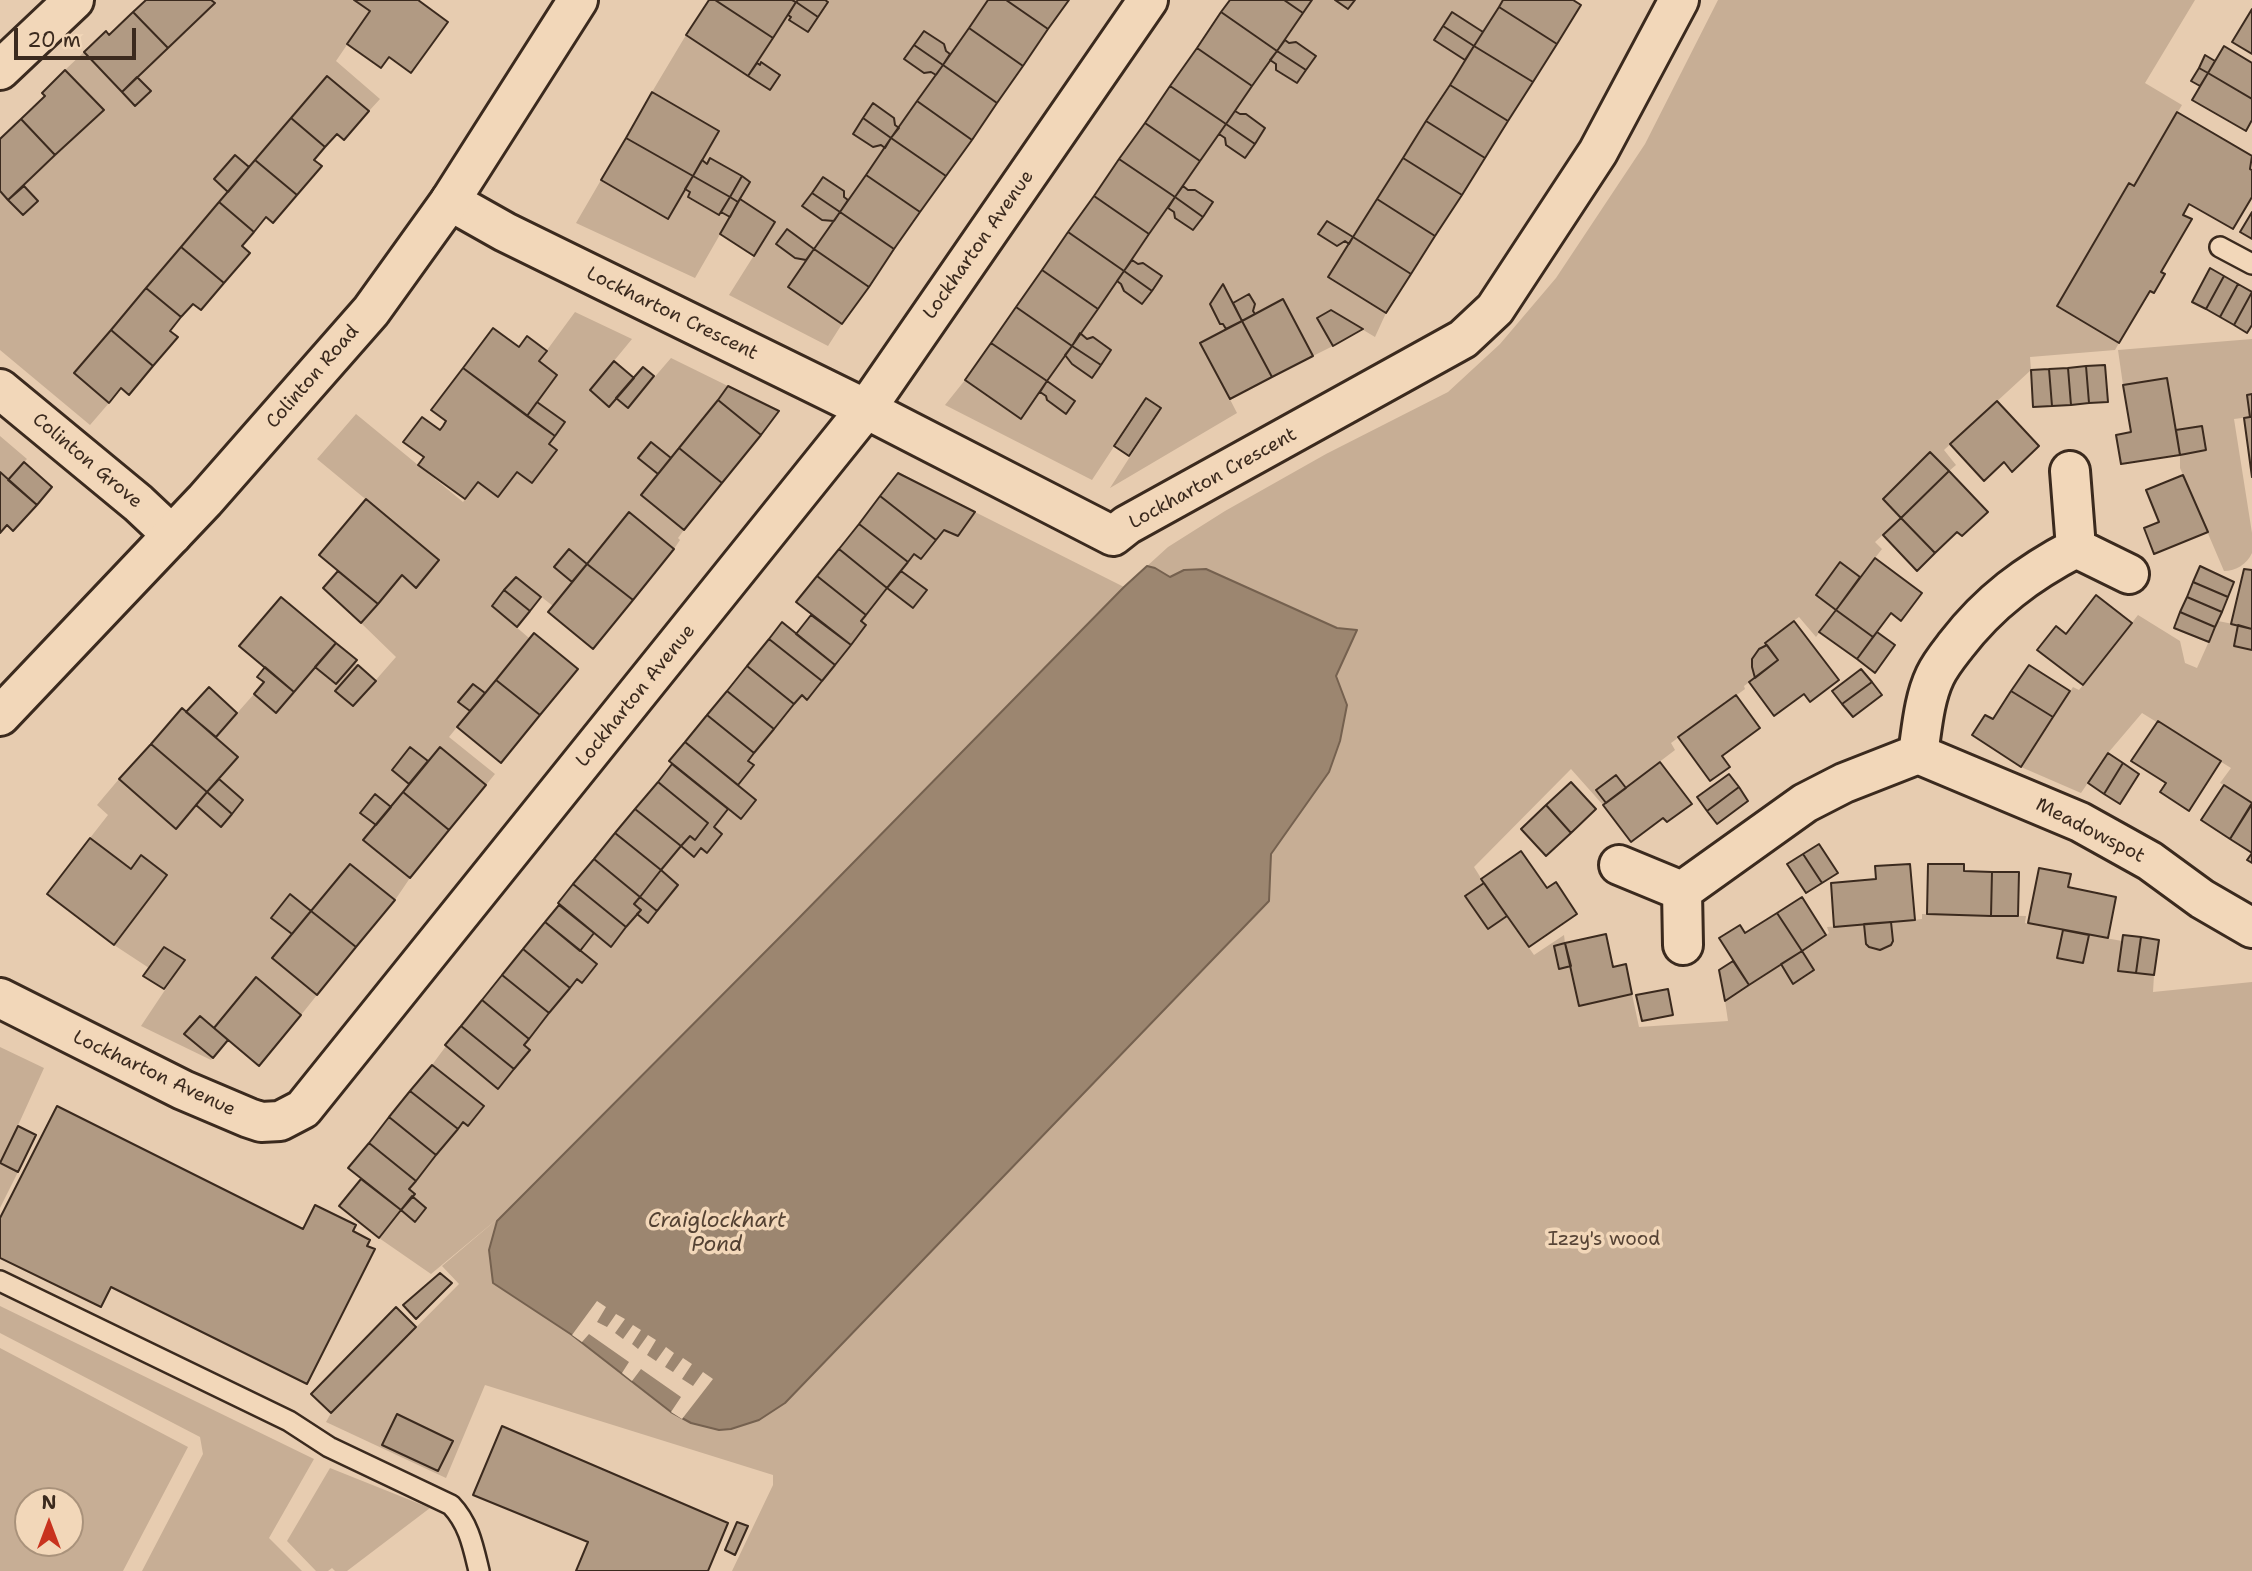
<!DOCTYPE html>
<style>
body{margin:0}
#map{position:relative;width:2252px;height:1571px;overflow:hidden;background:#e7ccb0;font-family:"Shantell Sans",sans-serif}
canvas{display:block}
.north{position:absolute;left:14px;top:1487px;width:70px;height:70px;box-sizing:border-box;background:#f2d7b9;border:2px solid #a9927b;border-radius:50%;rotate:0deg;font-size:19px;font-weight:700;line-height:28px;text-align:center;color:#3b2a1e}
.north::after{content:'';display:block;margin:auto;width:24px;height:32px;background:#c8321e;clip-path:polygon(50% 0,100% 100%,50% 72%,0 100%)}
.scale{position:absolute;left:14px;top:28px;width:122px;height:32px;box-sizing:border-box;border:4px solid #3b2a1e;border-top:0;padding-left:9px;font-size:21px;line-height:24px;white-space:nowrap;color:#3b2a1e;-webkit-text-stroke:5px #f2d7b9;paint-order:stroke}
</style>
<div id="map">
<canvas width="2252" height="1571"></canvas>
<div class="north">N</div>
<div class="scale">20 m</div>
</div>
<script>
const context = document.querySelector('canvas').getContext('2d');
context.lineJoin = 'round';
function fillPath(path, color) {
  context.fillStyle = color;
  context.fill(path, 'evenodd');
}
function stroke(path, color, width, dash) {
  context.strokeStyle = color;
  context.lineWidth = width;
  context.lineCap = dash ? 'butt' : 'round';
  context.setLineDash(dash || []);
  context.stroke(path);
}
function write(font, color, halo, rows, align = 'center') {
  context.font = font + ' "Shantell Sans",sans-serif';
  context.lineWidth = 7;
  context.setLineDash([]);
  context.textBaseline = 'middle';
  context.strokeStyle = halo;
  context.fillStyle = color;
  for (const [text, x, y, turn = 0] of rows) {
    context.save();
    context.translate(x, y);
    context.rotate((+turn || 0) * Math.PI / 180);
    context.textAlign = isNaN(turn) ? turn : align;
    if (halo) context.strokeText(text, 0, 0);
    context.fillText(text, 0, 0);
    context.restore();
  }
}
fillPath(new Path2D(`
 M211,0H354L370,11L336,61L380,99L369,111L249,167L234,155L214,179L228,192L74,373L109,403L90,425L0,350V191L23,215L38,201L24,186L103,110L65,70L84,52L135,106L151,91L137,77L214,4Z
 M825,0H988L950,54L946,51L944,44L924,31L904,59L924,73L931,72L936,75L899,128L895,125L894,118L873,104L853,134L873,147L881,145L885,148L848,200L844,197L843,191L823,177L803,206L822,220L834,221L814,249L787,229L776,244L806,260L788,287L842,324L828,346L729,295L775,222L740,199L750,181L711,158L707,164L702,160L719,131L652,92L686,35L770,89L779,74L762,62L760,65L757,63L788,15L808,32L828,2Z
 M1312,0H1335L1348,9L1355,0H1503L1483,32L1451,13L1434,40L1465,60L1353,237L1327,221L1318,234L1337,246L1345,241L1349,244L1328,277L1386,313L1375,337L1330,310L1317,318L1333,346L1313,356L1283,299L1255,314L1253,311L1255,304L1249,294L1233,303L1222,284L1210,304L1220,323L1223,324L1226,329L1201,343L1237,413L1110,488L1161,408L1146,398L1092,480L945,405L965,380L1021,419L1040,392L1046,396L1047,401L1066,414L1075,401L1047,381L1065,355L1072,364L1092,377L1111,350L1093,337L1087,339L1080,333L1117,281L1121,284L1124,291L1142,304L1162,276L1143,263L1138,264L1132,260L1168,208L1174,212L1175,218L1193,230L1213,203L1195,190H1188L1183,186L1219,134L1225,138L1226,145L1245,158L1265,128L1246,114H1240L1235,111L1270,60L1276,64V70L1296,83L1316,56L1296,42L1289,43L1285,40Z
 M1718,0H2195L2145,83L2182,105L2134,186L2129,183L2057,306L2119,343L2115,350L2030,357L2031,370L1944,450L1956,465L1949,471L1930,452L1883,498L1901,518L1875,542L1882,549L1860,577L1840,563L1816,594L1836,610L1816,637L1799,617L1765,642L1767,645C1752,652 1749,663 1755,678L1744,686L1745,689L1671,743L1675,750L1603,805L1571,769L1474,867L1484,883L1465,896L1488,929L1507,916L1534,955L1564,935L1565,943L1554,946L1559,969L1571,966L1579,1005L1632,994L1639,1027L1728,1021L1725,1001L1781,964L1793,983L1802,951L1829,933L1827,927L1864,924L1869,947C1878,951 1887,951 1893,941L1891,922L1922,919V914L2026,916L2025,923L2063,930L2057,958L2083,963L2089,935L2122,941L2119,970L2154,975L2153,992L2252,982V1571H732L773,1485V1475L485,1385L446,1478L326,1422L331,1413L459,1284L442,1266L502,1215L431,1274L379,1238L401,1210L415,1222L426,1208L412,1196L415,1193L409,1189L463,1122L469,1125L484,1107L432,1065L446,1046L498,1088L529,1051L524,1045L529,1039L577,979L583,983L597,965L580,951L594,933L611,946L637,914L648,922L678,885L661,870L681,846L694,856L701,848L707,853L722,834L714,827L728,809L741,819L756,800L738,785L754,766L748,761L802,695L807,699L866,626L861,621L887,588L912,608L927,591L901,571L914,554L921,559L944,530L958,536L975,512L1124,587L1168,547L1225,511L1326,454L1448,392L1500,344L1556,278L1645,144Z
 M601,180L668,218L685,189L690,192L688,198L718,215L721,212L730,217L695,278L576,223Z
 M575,312L632,339L590,390L609,406L616,398L628,408L671,358L728,386L671,458L651,442L638,458L658,474L641,495L684,530L678,538L680,540L674,549L629,513L587,564L569,549L554,567L572,582L553,606L516,577L492,606L529,638L485,693L473,684L458,701L470,711L449,737L495,774L486,785L440,747L428,761L410,747L392,770L409,784L391,807L375,794L360,813L376,825L364,841L410,878L395,900L350,864L311,911L272,918L292,934L273,958L317,995L301,1015L256,978L214,1028L199,1016L184,1034L213,1058L211,1060L141,1026L185,960L164,947L149,968L114,945L142,856L131,869L90,838L108,815L97,805L119,779L176,828L196,805L221,826L243,800L219,779L238,757L216,737L254,694L276,712L315,667L336,684L355,663L358,665L335,691L353,706L396,657L361,623L402,575L416,587L439,560L317,459L356,414L463,502L478,482L498,497L517,472L549,444L565,422L537,402L557,375L539,361Z
 M2252,339V394L2247,395L2250,417L2234,419L2252,533V553C2247,564 2236,571 2224,571L2180,468V455L2206,450L2202,426L2176,430L2167,379L2123,385L2118,350Z
 M0,436L27,459L8,480L0,472Z
 M2138,615L2180,641L2185,663L2197,668L2218,621L2238,625L2234,646L2252,650V803L2220,783L2231,768L2142,713L2108,753L2081,793L2021,767L2073,687L2079,690Z
 M0,1047L44,1068L1,1163L18,1172L0,1208Z
 M0,1306L314,1459L269,1538L302,1571H142L203,1454L200,1437L0,1333Z
 M0,1348L188,1447L123,1571H0ZM70,1501V1543H28V1501Z
 M330,1468L430,1508L347,1571H335L332,1568L328,1571H316L287,1541Z`), '#c7ae95');
const water = new Path2D(`
 M1147,566L1155,568L1170,577L1184,570L1206,569L1337,628L1357,630L1336,676L1347,705L1340,741L1329,772L1271,854L1269,901L785,1403L759,1420L731,1429L719,1430L691,1423L671,1412L572,1335L493,1283L489,1250L497,1221L794,923L1124,587Z`);
fillPath(water, '#9c8670');
stroke(water, '#75614f', 2);
fillPath(new Path2D(`
 M597,1301L606,1307L597,1322L607,1327L616,1314L625,1319L615,1333L623,1339L633,1325L641,1330L632,1344L638,1349L648,1335L656,1340L647,1355L656,1361L666,1347L674,1353L665,1367L673,1372L683,1358L692,1364L682,1379L693,1386L703,1372L713,1379L682,1419L671,1412L681,1397L641,1369L632,1381L622,1373L629,1362L589,1334L582,1342L572,1335Z`), '#e7ccb0');
const building = new Path2D(`
 M146,0H211L215,3L168,48L133,12Z
 M354,0H418L448,22L411,73L389,57L381,68L347,44L370,11Z
 M709,0H715L773,38L748,76L686,35Z
 M715,0H792L796,2L773,38Z
 M798,0H825L828,2L818,17L796,2Z
 M988,0H1006L1048,29L1023,66L969,28Z
 M1006,0H1069L1048,29Z
 M1230,0H1284L1303,13L1277,51L1221,12Z
 M1284,0H1312L1303,13Z
 M1335,0H1355L1348,9Z
 M1503,0H1573L1581,5L1557,44L1499,7Z
 M796,2L818,17L808,32L789,20L791,17L788,15Z
 M1499,7L1557,44L1533,82L1474,46Z
 M2252,9V54L2232,42Z
 M133,12L168,48L122,92L84,52L106,31L109,35Z
 M1221,12L1277,51L1252,86L1197,48Z
 M1452,12L1483,32L1474,46L1443,26Z
 M1443,26L1474,46L1465,60L1434,40Z
 M969,28L1023,66L997,103L943,65Z
 M924,31L944,44L946,51L950,54L943,65L914,45Z
 M1285,40L1289,43L1296,42L1316,56L1306,70L1277,51Z
 M914,45L943,65L936,75L931,72L924,73L904,59Z
 M1474,46L1533,82L1508,121L1450,85Z
 M2224,46L2252,63V99L2208,73Z
 M1197,48L1252,86L1226,124L1170,86Z
 M1277,51L1306,70L1297,83L1276,70V64L1270,60Z
 M2205,55L2215,61L2208,73L2199,68Z
 M761,62L780,75L770,90L748,76L757,63L760,65Z
 M943,65L997,103L972,140L917,101Z
 M2199,68L2208,73L2200,86L2191,81Z
 M65,70L104,110L55,155L21,119L45,96L42,93Z
 M2208,73L2252,99V120L2246,131L2192,100Z
 M327,76L369,111L344,140L337,134L325,147L291,118Z
 M137,77L151,91L135,106L122,92Z
 M1450,85L1508,121L1485,158L1426,121Z
 M1170,86L1226,124L1200,161L1145,123Z
 M652,92L719,131L693,176L626,138Z
 M917,101L972,140L946,176L891,138Z
 M873,103L894,118L895,125L899,128L891,138L863,118Z
 M1235,111L1240,114H1246L1265,128L1255,144L1226,124Z
 M2177,112L2252,156L2250,169L2252,170V197L2233,229L2189,204L2183,215L2192,219L2161,272L2165,274L2154,293L2150,291L2119,343L2057,306L2129,183L2134,186Z
 M291,118L325,147L314,160L322,166L297,195L255,160Z
 M863,118L891,138L885,148L881,145L873,147L853,134Z
 M21,119L55,155L8,200L0,191V139Z
 M1426,121L1485,158L1462,195L1403,158Z
 M1145,123L1200,161L1175,197L1119,159Z
 M1226,124L1255,144L1245,158L1226,145L1225,138L1219,134Z
 M626,138L693,176L668,219L601,180Z
 M891,138L946,176L920,212L866,175Z
 M235,155L249,167L228,192L214,179Z
 M710,158L742,176L730,197L693,176L702,160L707,164Z
 M1403,158L1462,195L1435,236L1377,199Z
 M1119,159L1175,197L1149,234L1094,196Z
 M255,160L297,195L273,223L266,217L254,232L219,202Z
 M866,175L920,212L894,249L840,212Z
 M693,176L730,197L719,215L688,197L690,192L685,189Z
 M742,176L750,182L738,202L730,197Z
 M823,177L844,191V197L848,200L840,212L812,193Z
 M24,186L38,201L23,215L8,200Z
 M1183,186L1188,190H1195L1213,202L1203,217L1175,197Z
 M812,193L840,212L834,221L822,220L802,206Z
 M1094,196L1149,234L1124,271L1068,232Z
 M730,197L738,202L730,217L721,212Z
 M1175,197L1203,217L1193,230L1175,218L1174,212L1168,208Z
 M740,199L775,222L754,256L720,234Z
 M1377,199L1435,236L1411,274L1353,237Z
 M219,202L254,232L242,246L250,253L224,283L181,247Z
 M840,212L894,249L869,287L814,249Z
 M2252,212V239L2240,232Z
 M1327,221L1353,237L1349,244L1345,241L1337,246L1318,234Z
 M787,229L814,249L806,260L795,258L776,244Z
 M1068,232L1124,271L1098,309L1042,270Z
 M1353,237L1411,274L1386,313L1328,277Z
 M181,247L224,283L201,310L193,304L181,317L146,288Z
 M814,249L869,287L842,324L788,287Z
 M1132,260L1138,264L1143,263L1162,276L1152,291L1124,271Z
 M2210,268L2224,276L2206,309L2192,302Z
 M1042,270L1098,309L1072,346L1016,307Z
 M1124,271L1152,291L1142,304L1124,291L1121,284L1117,281Z
 M2224,276L2238,284L2220,317L2206,309Z
 M1223,284L1242,321L1226,329L1223,324H1220L1210,304Z
 M2238,284L2252,292L2234,325L2220,317Z
 M146,288L181,317L170,331L178,337L153,366L111,330Z
 M2252,292V325L2247,333L2234,325Z
 M1249,294L1255,304L1253,311L1255,314L1242,321L1233,303Z
 M1283,299L1313,356L1272,377L1242,321Z
 M1016,307L1072,346L1047,381L991,343Z
 M1331,310L1363,329L1333,346L1317,318Z
 M1242,321L1272,377L1230,399L1200,343Z
 M493,328L519,347L527,336L547,351L539,361L557,375L527,416L463,368Z
 M111,330L153,366L129,395L121,388L109,403L74,373Z
 M1080,333L1087,339L1093,337L1111,350L1101,365L1072,346Z
 M991,343L1047,381L1021,419L965,380Z
 M1072,346L1101,365L1092,378L1072,364L1065,355Z
 M614,361L634,378L609,407L590,390Z
 M2105,365L2108,402L2089,403L2086,366Z
 M2086,366L2089,403L2071,405L2068,368Z
 M643,367L654,376L628,408L616,398Z
 M463,368L555,436L549,444L557,450L532,483L517,472L498,497L478,482L465,499L418,465L424,457L403,442L422,417L440,430L443,426L446,421L431,410Z
 M2068,368L2071,405L2052,406L2049,369Z
 M2049,369L2052,406L2033,407L2031,370Z
 M2167,378L2180,455L2121,464L2116,435L2131,432L2123,385Z
 M1047,381L1075,401L1066,414L1047,400L1046,396L1040,392Z
 M728,386L779,411L761,435L718,400Z
 M2252,394V417H2250L2247,395Z
 M1146,398L1161,408L1129,456L1114,446Z
 M718,400L761,435L722,483L679,448Z
 M1997,401L2039,446L2012,472L2004,462L1984,481L1950,444Z
 M537,402L565,422L555,436L527,416Z
 M2250,417H2252V477L2244,418Z
 M2202,426L2206,450L2180,455L2176,430Z
 M651,442L671,458L658,474L638,458Z
 M679,448L722,483L684,530L641,495Z
 M1930,452L1949,471L1901,518L1883,499Z
 M24,462L52,487L37,505L8,480Z
 M1949,471L1988,512L1962,536L1957,532L1935,553L1901,518Z
 M0,472L37,505L13,531L7,525L0,533Z
 M898,473L975,512L958,536L944,530L936,540L880,496Z
 M2183,475L2208,532L2154,554L2144,528L2159,522L2146,490Z
 M880,496L936,540L921,559L914,554L908,562L859,524Z
 M366,499L439,560L416,588L402,575L378,604L319,555Z
 M629,512L674,549L633,600L587,564Z
 M1901,518L1935,553L1917,571L1883,535Z
 M859,524L908,562L887,588L839,549Z
 M569,549L587,564L572,582L554,567Z
 M839,549L887,588L866,615L817,576Z
 M1875,558L1922,593L1901,621L1891,613L1873,637L1836,610Z
 M1840,562L1860,577L1836,610L1816,595Z
 M587,564L633,600L593,649L548,612Z
 M2200,566L2234,582L2228,597L2193,582Z
 M2244,569L2252,570V629L2231,624Z
 M338,571L378,604L361,623L323,588Z
 M901,571L927,590L913,608L887,588Z
 M817,576L866,615L861,621L866,625L851,645L796,602Z
 M516,577L541,597L530,611L504,590Z
 M2193,582L2228,597L2222,612L2187,597Z
 M504,590L530,611L517,627L492,606Z
 M2096,595L2132,623L2083,685L2037,650L2056,626L2066,634Z
 M281,597L336,643L294,692L239,646Z
 M2187,597L2222,612L2215,627L2180,612Z
 M1836,610L1873,637L1857,659L1819,632Z
 M2180,612L2215,627L2209,642L2174,628Z
 M811,615L851,645L835,665L796,634Z
 M1794,621L1839,680L1810,702L1804,694L1774,716L1749,682L1778,660L1765,643Z
 M782,622L835,665L822,681L769,639Z
 M2238,625L2252,629V650L2234,646Z
 M1877,632L1895,645L1875,673L1857,659Z
 M534,633L578,669L540,715L496,680Z
 M769,639L822,681L807,700L802,695L794,704L747,666Z
 M336,643L357,660L336,684L315,667Z
 M1767,645L1778,660L1755,678L1752,667V659L1759,649Z
 M358,665L376,681L353,706L335,691Z
 M2029,665L2070,691L2053,717L2011,691Z
 M747,666L794,704L774,729L727,691Z
 M265,667L294,692L276,713L254,694L264,682L257,677Z
 M1861,669L1872,682L1842,704L1832,691Z
 M496,680L540,715L501,763L457,727Z
 M1872,682L1882,695L1853,717L1842,704Z
 M473,684L485,693L470,711L458,702Z
 M209,687L237,713L216,737L186,712Z
 M727,691L774,729L754,753L707,715Z
 M2011,691L2053,717L2021,767L1972,735L1985,715L1993,719Z
 M1736,695L1760,728L1722,756L1730,767L1710,781L1678,737Z
 M182,708L238,757L207,792L151,744Z
 M707,715L754,753L748,761L754,765L738,785L685,742Z
 M2158,721L2221,761L2189,811L2160,792L2166,783L2131,761Z
 M685,742L756,800L741,819L669,761Z
 M151,744L207,792L176,829L119,779Z
 M410,747L428,761L409,784L392,770Z
 M440,747L486,785L449,830L403,792Z
 M2108,753L2123,763L2104,794L2088,783Z
 M1660,762L1692,804L1667,822L1663,818L1631,842L1603,805Z
 M2123,763L2139,774L2120,804L2104,794Z
 M672,764L728,809L714,827L722,834L707,853L701,848L694,857L681,846L690,836L695,840L708,823L658,782Z
 M1729,774L1739,787L1707,811L1697,797Z
 M1616,775L1626,788L1606,803L1596,790Z
 M219,779L243,800L232,814L207,792Z
 M658,782L708,823L695,840L690,836L681,846L635,809Z
 M1571,782L1596,809L1571,833L1546,805Z
 M2224,785L2252,803L2230,839L2201,820Z
 M1739,787L1748,801L1717,824L1707,811Z
 M207,792L232,814L221,827L196,805Z
 M403,792L449,830L410,878L363,840Z
 M375,794L391,807L376,825L360,813Z
 M2252,804V863L2247,860L2252,853L2230,839Z
 M1546,805L1571,833L1546,856L1521,829Z
 M635,809L681,846L661,870L615,833Z
 M615,833L661,870L640,897L594,859Z
 M90,838L131,869L141,855L167,875L114,945L47,894Z
 M1819,844L1838,873L1822,883L1803,854Z
 M1521,851L1547,888L1556,882L1577,914L1529,947L1481,879Z
 M1803,854L1822,883L1806,893L1787,864Z
 M594,859L640,897L634,904L641,910L626,927L573,884Z
 M350,864L395,900L356,947L311,911Z
 M1910,864L1915,920L1834,927L1831,883L1876,879L1875,866Z
 M1928,864H1964V871L1992,872L1991,916L1927,914Z
 M2039,868L2071,874L2068,887L2116,897L2108,938L2028,923Z
 M661,870L678,885L657,911L640,897Z
 M1992,872H2019L2018,916H1991Z
 M1484,883L1507,916L1488,929L1465,896Z
 M573,884L626,927L611,947L558,903Z
 M290,894L311,911L292,934L271,918Z
 M640,897L657,911L648,923L637,914L641,910L634,904Z
 M1802,897L1826,935L1802,951L1777,913Z
 M559,905L594,933L580,951L545,922Z
 M311,911L356,947L317,995L272,958Z
 M1777,913L1802,951L1749,985L1719,938L1740,925L1745,933Z
 M545,922L597,964L582,983L577,979L570,988L523,949Z
 M1891,922L1893,941L1891,945L1880,950L1869,947L1866,944L1864,924Z
 M2063,930L2089,935L2083,963L2057,958Z
 M1606,934L1613,967L1626,964L1632,994L1579,1006L1565,943Z
 M2123,935L2141,937L2136,973L2118,971Z
 M2141,937L2159,940L2154,975L2136,973Z
 M1565,943L1571,966L1559,969L1554,946Z
 M164,947L185,960L164,989L143,976Z
 M523,949L570,988L549,1013L502,975Z
 M1802,951L1814,970L1793,984L1781,964Z
 M1733,961L1749,985L1725,1001L1719,970Z
 M502,975L549,1013L529,1039L482,1000Z
 M256,977L301,1015L259,1066L214,1028Z
 M1668,989L1673,1015L1642,1021L1636,995Z
 M482,1000L529,1039L524,1045L530,1050L514,1069L461,1026Z
 M200,1016L228,1040L213,1058L184,1034Z
 M461,1026L514,1069L498,1089L445,1045Z
 M432,1065L484,1106L468,1126L463,1122L458,1129L410,1091Z
 M410,1091L458,1129L436,1155L389,1117Z
 M57,1106L303,1229L315,1205L356,1225L353,1231L370,1240L367,1246L375,1249L307,1384L111,1287L101,1307L0,1258V1218Z
 M389,1117L436,1155L416,1181L369,1143Z
 M18,1126L36,1135L18,1172L0,1163Z
 M369,1143L416,1181L409,1189L415,1194L401,1210L348,1168Z
 M361,1179L401,1210L379,1238L339,1206Z
 M412,1196L426,1208L415,1222L401,1210Z
 M440,1273L452,1283L416,1319L403,1305Z
 M396,1307L416,1327L331,1413L311,1394Z
 M397,1414L453,1441L438,1471L382,1445Z
 M502,1426L728,1523L708,1571H576L588,1542L473,1495Z
 M737,1522L748,1526L735,1555L725,1550Z`);
fillPath(building, '#b19a83');
stroke(building, '#3b2a1e', 2);
const service = new Path2D(`
 M2220,247L2252,264
 M0,1281L289,1421L329,1447L451,1505C469,1524 473,1546 479,1571`);
const minor = new Path2D(`
 M0,70L74,0
 M450,201L505,232L866,409L1113,536L1127,525L1463,339L1495,309L1598,152L1679,0
 M0,389L138,503L172,535
 M2076,548L2129,574
 M1918,754C1922,728 1924,699 1935,676C1940,665 1949,654 1956,645C1989,602 2028,573 2076,548L2070,471
 M1619,865L1682,891L1805,803L1844,783L1918,754L2080,822L2150,861L2202,899L2252,928
 M1682,891L1683,945
 M0,998L183,1090L249,1118L261,1122L280,1121L303,1109L866,409L1148,0`);
const tertiary = new Path2D(`
 M0,716L205,500L371,311L450,201L578,0`);
stroke(service, '#3b2a1e', 24);
stroke(minor, '#3b2a1e', 44);
stroke(tertiary, '#3b2a1e', 44);
stroke(service, '#f2d7b9', 19);
stroke(minor, '#f2d7b9', 38);
stroke(tertiary, '#f2d7b9', 38);
write('19px', '#3b2a1e', '#f2d7b9', [
 ["Lockharton Avenue",979,245,-55],
 ["Lockharton Crescent",672,314,26],
 ["Colinton Road",313,377,-49],
 ["Colinton Grove",87,461,40],
 ["Lockharton Crescent",1213,479,-29],
 ["Lockharton Avenue",636,696,-51],
 ["Meadowspot",2090,831,27],
 ["Lockharton Avenue",154,1074,25]
]);
write('19px', '#574436', '#f2d7b9', [
 ["Izzy's wood",1604,1240]
]);
write('italic 21px', '#534132', '#f2d7b9', [
 ["Craiglockhart",717,1222],
 ["Pond",717,1246]
]);
</script>
